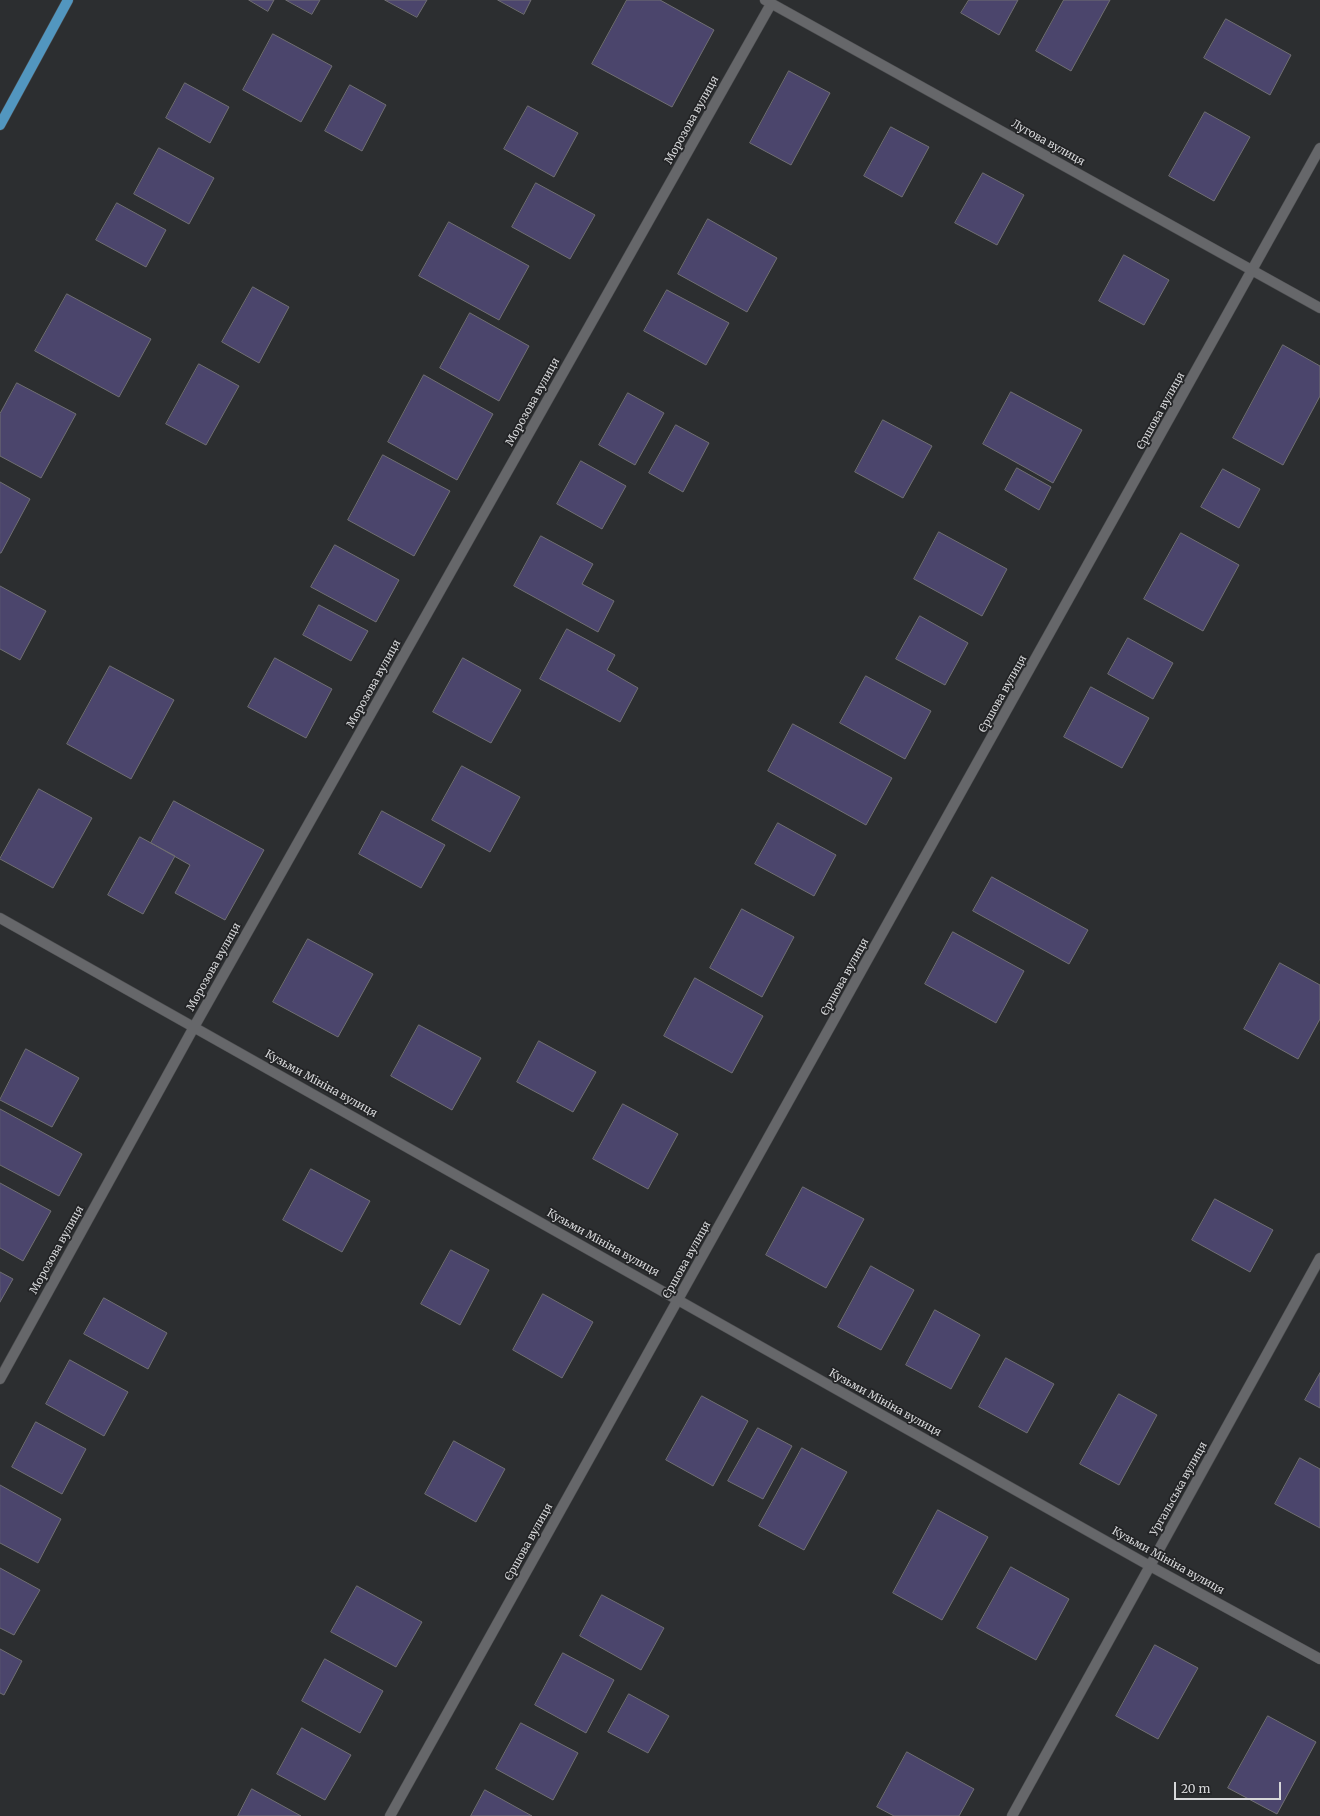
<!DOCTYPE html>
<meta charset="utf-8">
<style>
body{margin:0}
#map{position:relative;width:1320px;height:1816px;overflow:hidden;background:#2c2e30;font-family:Merriweather,serif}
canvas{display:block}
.scale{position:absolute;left:1174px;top:1782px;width:107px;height:18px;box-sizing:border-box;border:2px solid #d6d7d9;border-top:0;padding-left:5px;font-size:12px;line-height:14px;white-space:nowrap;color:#d6d7d9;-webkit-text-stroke:3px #232426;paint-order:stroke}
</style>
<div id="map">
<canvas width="1320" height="1816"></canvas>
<div class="scale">20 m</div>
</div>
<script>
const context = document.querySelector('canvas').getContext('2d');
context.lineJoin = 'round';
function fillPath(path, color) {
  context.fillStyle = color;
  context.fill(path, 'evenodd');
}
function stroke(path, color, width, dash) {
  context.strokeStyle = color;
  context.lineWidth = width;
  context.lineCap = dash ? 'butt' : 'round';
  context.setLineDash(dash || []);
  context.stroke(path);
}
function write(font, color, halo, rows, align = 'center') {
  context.font = font + ' Merriweather,serif';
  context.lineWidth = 3.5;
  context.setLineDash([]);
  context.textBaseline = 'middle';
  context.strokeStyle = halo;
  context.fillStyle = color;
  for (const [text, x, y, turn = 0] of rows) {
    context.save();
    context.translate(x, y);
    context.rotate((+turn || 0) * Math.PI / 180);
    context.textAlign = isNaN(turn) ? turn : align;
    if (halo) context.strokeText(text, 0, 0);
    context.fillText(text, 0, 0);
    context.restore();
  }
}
const building = new Path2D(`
 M249,0H274L268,11Z
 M286,0H320L312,14Z
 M385,0H427L417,17Z
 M498,0H531L524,14Z
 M627,0H660L714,30L672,107L592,64Z
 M969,0H1018L999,35L961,13Z
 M1064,0H1110L1071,71L1036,51Z
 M1226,19L1291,55L1270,95L1204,58Z
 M273,34L332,66L301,122L243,90Z
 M789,71L830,93L791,165L750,143Z
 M185,83L229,107L210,143L166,118Z
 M350,85L386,105L362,151L325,131Z
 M528,106L578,133L554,177L504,149Z
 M1205,112L1250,137L1214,201L1169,176Z
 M891,127L929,147L902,197L864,176Z
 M159,148L214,178L189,224L134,194Z
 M983,173L1024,195L997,245L955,223Z
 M536,183L595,215L570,259L512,227Z
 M117,203L166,230L146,267L96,240Z
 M708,219L777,258L747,312L678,274Z
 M449,222L529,266L499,320L419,276Z
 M1124,255L1169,280L1144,325L1099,301Z
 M253,287L289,307L259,363L222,342Z
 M667,290L729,323L706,365L644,331Z
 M67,294L151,339L119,397L35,351Z
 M470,313L529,346L499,401L440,368Z
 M1283,345L1320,366V396L1283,465L1233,438Z
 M199,364L239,386L206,445L166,424Z
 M424,375L493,414L457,480L388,442Z
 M17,383L76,414L41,478L0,456V414Z
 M1011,392L1082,430L1053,483L983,444Z
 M628,393L664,413L635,465L599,445Z
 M883,420L932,446L903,498L855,472Z
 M676,425L709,443L683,492L649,473Z
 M383,455L450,491L414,556L348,520Z
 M581,461L626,486L602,529L557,504Z
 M1017,468L1051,487L1039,510L1005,490Z
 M1223,469L1260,489L1239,528L1201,507Z
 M0,482L30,499L1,553H0Z
 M939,532L1007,569L982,616L914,579Z
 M1181,533L1239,565L1203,631L1144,599Z
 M541,536L593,564L582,584L614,601L598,632L514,586Z
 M335,545L399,580L376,622L311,587Z
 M0,586L46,611L20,660L0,649Z
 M319,605L368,631L351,661L303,635Z
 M920,616L968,643L945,685L896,659Z
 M567,629L615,655L607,670L638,688L620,722L540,679Z
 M1128,638L1173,663L1153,699L1108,674Z
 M275,658L332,689L306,738L248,707Z
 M463,658L521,690L491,743L433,712Z
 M110,666L174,700L131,779L67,744Z
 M866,676L931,711L905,759L840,723Z
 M1091,687L1149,718L1122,768L1064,737Z
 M793,724L892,778L866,825L768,771Z
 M462,766L520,797L490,852L432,820Z
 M39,789L92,818L53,888L0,859Z
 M174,801L264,850L225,920L175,893L190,865L151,843Z
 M382,811L445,845L421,888L359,854Z
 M778,823L836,855L814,896L755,864Z
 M140,837L175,856L143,914L108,895Z
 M992,877L1088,930L1069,964L973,911Z
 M742,909L794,937L762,997L710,968Z
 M953,932L1024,971L996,1023L925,984Z
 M308,939L373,974L338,1037L273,1002Z
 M1280,963L1320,985V1019L1298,1059L1244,1029Z
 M695,978L763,1016L732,1073L664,1036Z
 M419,1025L481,1058L452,1110L391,1076Z
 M539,1041L596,1072L573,1112L517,1082Z
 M26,1049L79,1078L52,1127L0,1100Z
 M623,1104L678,1134L648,1189L593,1159Z
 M0,1109L82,1154L59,1196L0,1165Z
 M311,1169L370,1201L342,1252L283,1220Z
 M0,1183L51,1211L23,1261L0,1248Z
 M803,1187L864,1219L826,1288L766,1255Z
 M1215,1199L1273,1230L1250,1272L1192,1240Z
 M451,1250L489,1270L460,1325L421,1304Z
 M871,1266L914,1290L881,1350L838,1327Z
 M0,1272L13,1279L0,1302Z
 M543,1294L593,1322L562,1378L513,1350Z
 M104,1298L167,1333L148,1369L84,1334Z
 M935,1310L980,1335L951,1389L906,1365Z
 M1006,1358L1054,1384L1027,1433L979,1407Z
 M70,1360L128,1392L104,1436L46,1404Z
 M1320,1373V1408L1305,1400Z
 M1119,1394L1157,1415L1119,1485L1080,1464Z
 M702,1396L748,1421L713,1486L666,1460Z
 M36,1422L86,1449L62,1494L12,1467Z
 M758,1428L792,1446L763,1499L728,1481Z
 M454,1441L505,1469L476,1522L425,1494Z
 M802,1448L847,1472L804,1550L759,1526Z
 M1300,1458L1320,1469V1528L1275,1504Z
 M0,1485L61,1519L38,1563L0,1543Z
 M938,1510L988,1537L942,1620L893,1593Z
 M1011,1567L1069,1599L1036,1660L977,1628Z
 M0,1568L40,1590L14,1635L0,1628Z
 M357,1586L422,1622L396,1667L331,1632Z
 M602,1595L664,1628L641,1670L580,1636Z
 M1155,1645L1198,1668L1158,1739L1116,1716Z
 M0,1649L22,1661L4,1695L0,1693Z
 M563,1653L614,1680L586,1733L535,1705Z
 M325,1659L383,1691L360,1733L302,1701Z
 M629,1694L669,1716L648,1753L608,1732Z
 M1268,1716L1316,1742L1277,1814L1228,1788Z
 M521,1723L578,1753L553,1800L496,1769Z
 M302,1728L351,1755L325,1800L277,1774Z
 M907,1752L974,1789L959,1816H894L877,1807Z
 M252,1789L301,1816H238Z
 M485,1790L532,1816H471Z`);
fillPath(building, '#4b456c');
stroke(building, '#706f73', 1);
const street = new Path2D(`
 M765,0L1320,308
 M0,918L1150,1566L1320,1659
 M0,1379L194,1027L771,4
 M390,1816L1320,148
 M1012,1816L1320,1258`);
const primary = new Path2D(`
 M0,125L68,0`);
stroke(street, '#4b4c4e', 11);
stroke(primary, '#4b4c4e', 11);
stroke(street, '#66676a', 10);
stroke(primary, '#5296bf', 10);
write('11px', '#d6d7d9', '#232426', [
 ["Морозова вулиця",692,120,-61],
 ["Лугова вулиця",1048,143,29],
 ["Морозова вулиця",533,402,-61],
 ["Єршова вулиця",1161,411,-61],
 ["Морозова вулиця",374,684,-61],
 ["Єршова вулиця",1003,694,-61],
 ["Морозова вулиця",214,967,-61],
 ["Єршова вулиця",845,977,-61],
 ["Кузьми Мініна вулиця",321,1084,29],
 ["Кузьми Мініна вулиця",603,1243,29],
 ["Морозова вулиця",57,1250,-61],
 ["Єршова вулиця",687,1260,-61],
 ["Кузьми Мініна вулиця",885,1403,29],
 ["Ургальська вулиця",1179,1489,-61],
 ["Єршова вулиця",529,1542,-61],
 ["Кузьми Мініна вулиця",1168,1561,29]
]);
</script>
